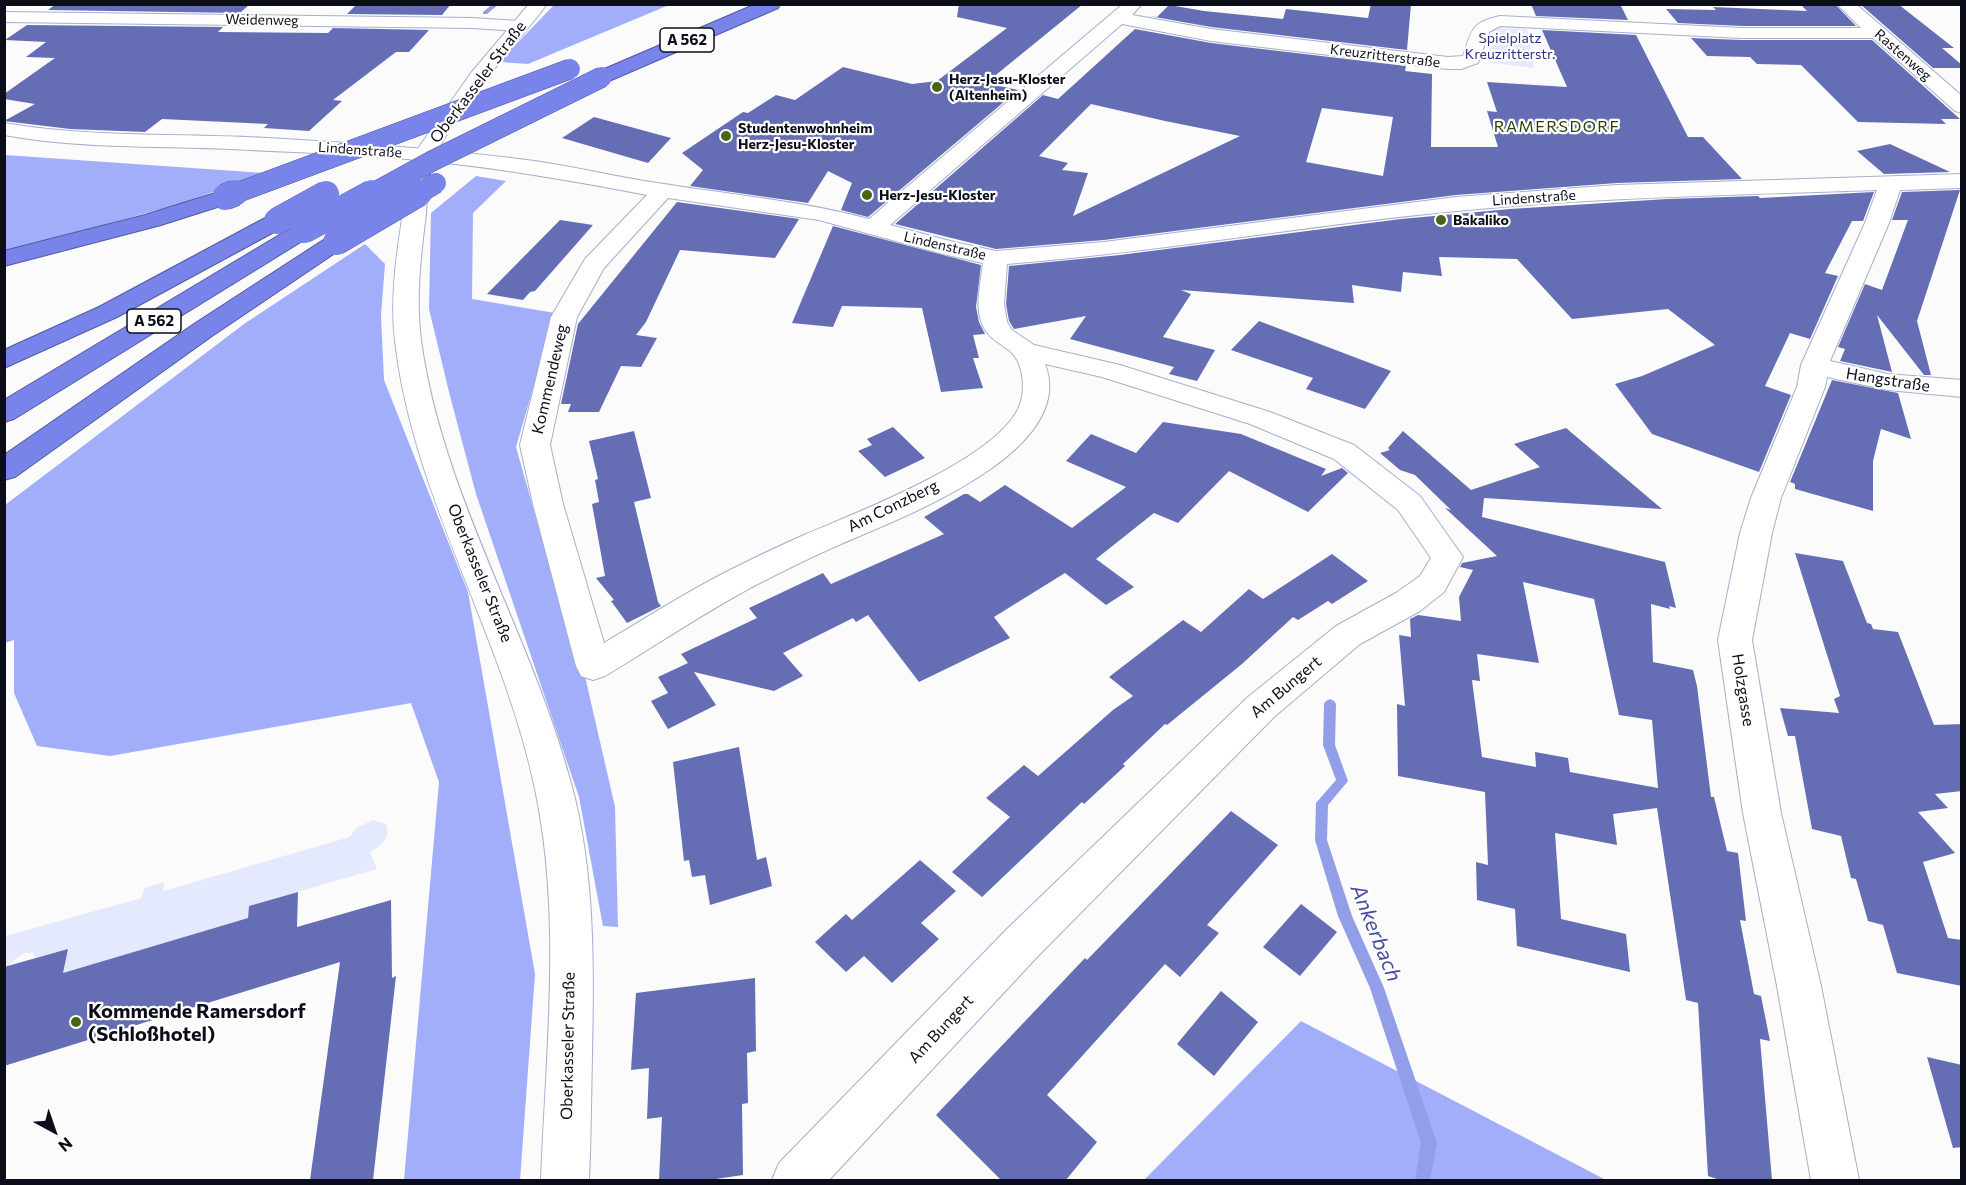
<!DOCTYPE html>
<meta charset="utf-8">
<style>
body{margin:0}
#map{position:relative;width:1966px;height:1185px;overflow:hidden;background:#fbfbfb;font-family:Commissioner,sans-serif}
canvas{display:block}
.frame{position:absolute;inset:0;border:6px solid #0b0d19;pointer-events:none}
.north{position:absolute;left:24px;top:1101px;width:60px;height:60px;-webkit-text-stroke:4px #fff;paint-order:stroke;rotate:140deg;font-size:16px;font-weight:700;line-height:24px;text-align:center;color:#0b0d19}
.north::after{content:'';display:block;margin:auto;width:21px;height:27px;background:#0b0d19;clip-path:polygon(50% 0,100% 100%,50% 72%,0 100%)}
</style>
<div id="map">
<canvas width="1966" height="1185"></canvas>
<div class="frame"></div>
<div class="north">N</div>
</div>
<script>
const context = document.querySelector('canvas').getContext('2d');
context.lineJoin = 'round';
function fillPath(path, color) {
  context.fillStyle = color;
  context.fill(path, 'evenodd');
}
function stroke(path, color, width, dash) {
  context.strokeStyle = color;
  context.lineWidth = width;
  context.lineCap = dash ? 'butt' : 'round';
  context.setLineDash(dash || []);
  context.stroke(path);
}
function write(font, color, halo, rows, align = 'center') {
  context.font = font + ' Commissioner,sans-serif';
  context.lineWidth = 4.5;
  context.setLineDash([]);
  context.textBaseline = 'middle';
  context.strokeStyle = halo;
  context.fillStyle = color;
  for (const [text, x, y, turn = 0] of rows) {
    context.save();
    context.translate(x, y);
    context.rotate((+turn || 0) * Math.PI / 180);
    context.textAlign = isNaN(turn) ? turn : align;
    if (halo) context.strokeText(text, 0, 0);
    context.fillText(text, 0, 0);
    context.restore();
  }
}
fillPath(new Path2D(`
 M1497,28L1527,29L1534,68L1488,62L1493,29Z
 M373,820L386,824C391,838 381,846 370,852L377,869L249,906L248,918L63,973L67,950L35,958L33,953C18,951 16,963 5,967V936L142,898L144,888L164,882L163,891L350,837L356,828Z`), '#e5e9fe');
fillPath(new Path2D(`
 M554,5H669L528,64L499,62Z
 M5,155L264,173L183,203L5,252Z
 M476,176L506,181L473,213L472,299L555,313L516,447L554,582L584,672L615,807L618,927L603,926L579,797L476,494L450,396L429,309L431,213Z
 M365,244L385,264L381,315L384,380L468,592L535,974L520,1180H404L439,782L411,703L110,756L37,746L14,693V640L5,643V505L244,324Z
 M1301,1021L1606,1180H1144Z`), '#a2aef9');
fillPath(new Path2D(`
 M493,4H499L487,14H483V12Z
 M1330,699L1334,701L1336,704L1335,745L1348,781L1328,805L1327,840L1352,916L1384,988L1437,1143L1430,1180H1415L1421,1143L1370,988L1338,916L1315,840L1316,803L1336,780L1323,745L1324,704L1326,701Z`), '#929ee8');
fillPath(new Path2D(`
 M56,4H250L240,13L48,10Z
 M357,4H451L442,15L347,14Z
 M959,4H1083L986,83L1018,90L868,217L841,210L852,183L828,171L808,203L690,186L703,170L682,153L743,112L748,113L776,95L795,100L843,67L912,84L937,81L1007,28L957,17Z
 M1371,4H1411L1407,50L1211,27L1149,16L1157,17L1169,5L1204,11L1283,19L1286,9L1368,18Z
 M1531,4H1620L1628,20L1536,16Z
 M1800,4H1835L1856,26H1742L1678,23L1666,9L1716,10L1713,7L1807,11Z
 M1860,4H1898L1954,48H1942L1962,65V68H1933Z
 M27,25L223,27L218,32L328,33L333,28L429,30L409,52H396L333,100L342,101L309,131L264,128L268,124L162,119L145,132L70,129L4,121L35,104L4,99V94L55,58L26,57L46,42L5,40Z
 M1135,29L1211,43L1406,66L1405,71L1432,74L1431,147H1498L1487,111L1497,112L1487,82L1567,87L1542,30L1636,35L1688,137H1703L1742,179L1617,183L1456,195L1104,240L996,249L895,224L1043,95L1058,99ZM1091,104L1165,121L1240,136L1073,216L1088,173L1062,170L1068,163L1039,156ZM1322,108L1393,117L1383,176L1306,162Z
 M1691,38L1742,40H1872L1960,119H1941L1946,124L1858,122L1801,65L1757,64L1750,57L1707,56Z
 M594,117L671,138L648,163L562,138Z
 M1890,144L1950,172L1884,174L1857,151Z
 M1960,190L1917,321L1931,375H1924L1877,315L1892,372L1840,361L1845,349L1838,347L1865,284L1882,290L1908,220H1892L1902,192Z
 M1874,192L1863,221H1852L1825,273L1838,276L1810,339L1790,333L1765,386L1791,395L1759,472L1652,434L1615,384L1642,376L1715,345L1668,309L1572,319L1517,259L1439,257L1442,276L1403,272L1401,292L1352,285L1354,303L1181,290L1191,294L1163,337L1215,350L1197,381L1169,374L1174,367L1070,339L1086,316L1014,329L1009,321L1006,304L1009,266L1120,255L1401,219L1510,209L1667,199L1758,196L1760,198Z
 M677,202L799,219L775,258L680,250L646,322L636,335L657,338L641,367L621,366L599,412H568L571,404H561L578,324Z
 M560,220L593,225L535,291L530,292L523,300L487,294Z
 M833,226L981,265L976,307L979,322L985,334L973,335L979,358H973L983,388L941,392L922,308L842,306L833,327L792,323Z
 M1259,321L1391,371L1365,409L1306,389L1313,378L1231,350Z
 M1832,380L1898,393L1911,439L1881,429L1873,461V511L1795,489V484L1790,482Z
 M1163,422L1241,434L1326,469L1321,476L1342,468L1348,473L1308,512L1229,471L1178,523L1154,513L1096,559L1134,587L1106,605L1065,573L994,617L1010,638L919,682L868,615L856,622L853,618L783,653L803,676L774,691L694,672L716,705L668,729L651,701L668,693L658,677L688,663L681,654L757,618L749,608L823,573L831,584L944,534L924,517L964,494H968L980,502L1005,485L1072,528L1126,487L1066,461L1091,434L1136,453Z
 M893,427L925,458L885,477L858,451L872,445L867,439Z
 M1566,428L1662,509L1484,498L1482,517L1665,562L1676,608L1669,606L1670,609L1651,604L1653,662L1693,670L1697,686L1711,797H1714L1727,851L1738,853L1746,921L1740,920L1754,994L1761,996L1770,1041L1760,1039L1772,1180H1720L1708,1176L1698,1003L1686,1000L1657,808L1613,814L1617,845L1555,833L1561,919L1626,934L1630,972L1517,946L1515,909L1477,900L1476,862L1488,865L1485,792L1398,776L1397,704L1405,706L1399,635L1411,637L1410,619L1418,615L1461,621L1459,597L1473,570L1460,567L1462,563L1497,556L1445,508L1451,510L1415,475L1400,470L1380,453L1390,450L1388,448L1403,431L1471,490L1540,467L1514,444ZM1523,582L1594,599L1619,715L1652,720L1658,788L1570,772L1568,758L1535,752L1536,767L1482,757L1472,680L1480,681L1477,654L1539,663Z
 M634,431L651,498L634,502L658,602L661,606L627,623L611,601L614,600L596,578L605,576L592,504L599,502L595,480L598,479L589,441Z
 M1795,553L1843,561L1867,623L1871,624L1873,629L1898,632L1934,725L1962,724V791L1935,794L1948,808L1918,812L1955,853L1923,862L1948,938L1962,940V986L1897,973L1883,925L1868,921L1856,879L1851,878L1841,836L1812,829L1795,736H1788L1780,708L1839,713L1834,699L1840,696Z
 M1332,554L1368,581L1332,604L1328,601L1298,620L1293,617L1242,664L1167,725L1165,724L1123,764L1125,766L1084,804L1082,802L982,897L952,872L1010,817L986,798L1024,765L1038,776L1113,710L1133,696L1109,677L1183,620L1201,632L1249,589L1263,599Z
 M739,747L757,860L766,857L772,886L710,905L705,875L692,877L689,860L684,861L673,762Z
 M1231,811L1278,845L1207,925L1219,933L1180,977L1165,964L1047,1095L1097,1142L1066,1180H1001L936,1115L1085,958L1087,960Z
 M920,860L956,891L921,923L939,939L892,983L864,956L846,972L815,942L846,914L852,920Z
 M298,892L297,927L391,900L392,978L396,976L373,1180H310L340,962L4,1066V967L68,949L63,973L248,918L249,906Z
 M1301,904L1337,932L1300,976L1263,947Z
 M755,978L756,1051L747,1053L748,1103L742,1104L743,1175L709,1180H659L662,1117L647,1119L649,1068L631,1070L636,993Z
 M1221,991L1258,1022L1214,1076L1177,1044Z
 M1927,1057L1962,1065V1147L1953,1148Z`), '#656eb4');
const street = new Path2D(`
 M1123,4H1142L1132,15L1211,29L1448,57L1463,56C1472,30 1471,22 1500,16L1742,28H1861L1837,4H1856L1962,96V113L1955,111L1873,38H1742L1500,26L1489,32L1478,63L1461,69H1448L1211,41L1122,24L890,225L954,242L996,251L1104,242L1456,197L1617,185L1962,174V188L1900,190L1889,223L1830,361L1888,374L1962,380V397L1888,390L1827,377L1825,387L1781,498L1772,533L1752,640L1781,813L1821,986L1859,1180H1811L1777,986L1743,813L1718,640L1740,533L1751,498L1797,387L1801,365L1865,223L1877,190C1737,195 1597,197 1457,211C1307,225 1158,252 1007,264L1004,304L1007,322L1012,330L1034,345L1120,365L1270,412L1354,445L1420,496L1463,557L1444,592L1420,611L1360,644L1274,717L1038,956L829,1180H772L779,1163L1008,928L1248,697L1336,626L1396,593L1420,576L1431,558L1398,510L1334,459L1250,424L1102,377L1045,364C1079,452 901,518 841,544C811,557 783,571 754,586C703,613 655,646 605,676L593,680L581,676L576,666L533,504L520,445L551,317L585,259L647,195C574,181 501,168 427,161C368,154 308,153 250,150C168,145 85,150 4,135V123C91,138 180,133 267,138C357,143 445,149 534,161C577,167 620,178 664,184C733,195 802,201 869,219ZM668,198L819,220L943,254L983,263C981,282 975,303 981,321C987,339 1000,342 1012,353C1023,364 1025,387 1021,401C1007,456 855,513 804,535C779,546 754,558 730,570C686,592 646,618 604,643L563,504L550,445L577,317L604,268Z
 M4,12L472,18L519,21L525,22L528,26L525,30L519,31L472,28L4,22Z`);
const secondary = new Path2D(`
 M529,4H547C510,54 463,98 436,154C426,173 428,201 425,222C420,261 416,301 421,340C442,495 531,633 571,783C595,870 594,966 592,1056C591,1097 591,1139 589,1180H541C546,1051 562,916 535,789C503,635 413,498 395,341C388,282 403,222 410,164L414,154L471,73Z`);
const highway = new Path2D(`
 M756,4H780L778,8L609,81H595L592,77L595,73Z
 M225,190L233,192L236,197L233,202L161,225L4,266V251L145,215Z
 M277,214L285,216L289,221L285,226L117,317L4,368V350L99,307L269,216Z
 M304,223L312,225L316,230L312,235L14,419L4,422V400L296,225Z
 M336,235L344,237L348,242L344,247L212,336L15,477L4,480V455L194,324L328,237Z`);
stroke(street, '#a7aecf', 2);
stroke(secondary, '#a7aecf', 2);
stroke(highway, '#525aa2', 2);
fillPath(street, '#fff');
fillPath(secondary, '#fff');
fillPath(highway, '#7984eb');
const highwayBridgeFar1 = new Path2D(`
 M231,195L570,69
 M370,195L432,161L602,77
 M416,195L436,183`);
const highwayBridge = new Path2D(`
 M225,197L235,193
 M277,221L326,194
 M304,230L372,193
 M336,242L419,193`);
stroke(highwayBridgeFar1, '#525aa2', 21, []);
stroke(highwayBridge, '#525aa2', 27, []);
stroke(highwayBridgeFar1, '#7984eb', 20);
stroke(highwayBridge, '#7984eb', 26);
for (const [x, y, r, color] of [
 [937,87,6,"#4a6415"],
 [726,136,6,"#4a6415"],
 [867,195,6,"#4a6415"],
 [1441,220,6,"#4a6415"],
 [76,1022,6,"#4a6415"]
]) {
  const dot = new Path2D();
  dot.arc(x, y, r, 0, 2 * Math.PI);
  context.fillStyle = color;
  context.fill(dot);
  stroke(dot, '#fff', 2);
}
write('14px', '#0b0d19', '#fff', [
 ["Weidenweg",262,20,1],
 ["Rastenweg",1903,55,41],
 ["Kreuzritterstraße",1385,56,7],
 ["Lindenstraße",360,150,4],
 ["Lindenstraße",1534,198,-4],
 ["Lindenstraße",945,246,13]
]);
write('14px', '#2f3085', '#fff', [
 ["Spielplatz",1510,38],
 ["Kreuzritterstr.",1510,54]
]);
write('bold 14px', '#0b0d19', '#fff', [
 ["Herz-Jesu-Kloster",949,79],
 ["(Altenheim)",949,95],
 ["Studentenwohnheim",738,128],
 ["Herz-Jesu-Kloster",738,144],
 ["Herz-Jesu-Kloster",879,195],
 ["Bakaliko",1453,220]
], 'left');
for (const [x, y, w] of [
 [687,40,54],
 [154,321,54]
]) {
  const box = new Path2D();
  box.roundRect(x - w / 2, y - 12, w, 24, 4.5);
  context.fillStyle = '#fff';
  context.fill(box);
  stroke(box, '#0b0d19', 1.5);
}
write('bold 15px', '#0b0d19', null, [
 ["A 562",687,40],
 ["A 562",154,321]
]);
write('16px', '#0b0d19', '#fff', [
 ["Oberkasseler Straße",478,82,-53],
 ["Kommendeweg",550,379,-77],
 ["Hangstraße",1888,380,9],
 ["Am Conzberg",893,506,-26],
 ["Oberkasseler Straße",480,573,68],
 ["Am Bungert",1286,687,-40],
 ["Holzgasse",1743,690,81],
 ["Am Bungert",941,1029,-47],
 ["Oberkasseler Straße",568,1046,-89]
]);
context.letterSpacing = '1.5px';
write('16px', '#2e4009', '#fff', [
 ["RAMERSDORF",1557,127]
]);
context.letterSpacing = '0px';
write('bold 20px', '#0b0d19', '#fff', [
 ["Kommende Ramersdorf",88,1011],
 ["(Schloßhotel)",88,1034]
], 'left');
write('italic 21px', '#444aa1', '#fff', [
 ["Ankerbach",1376,933,68]
]);
</script>
